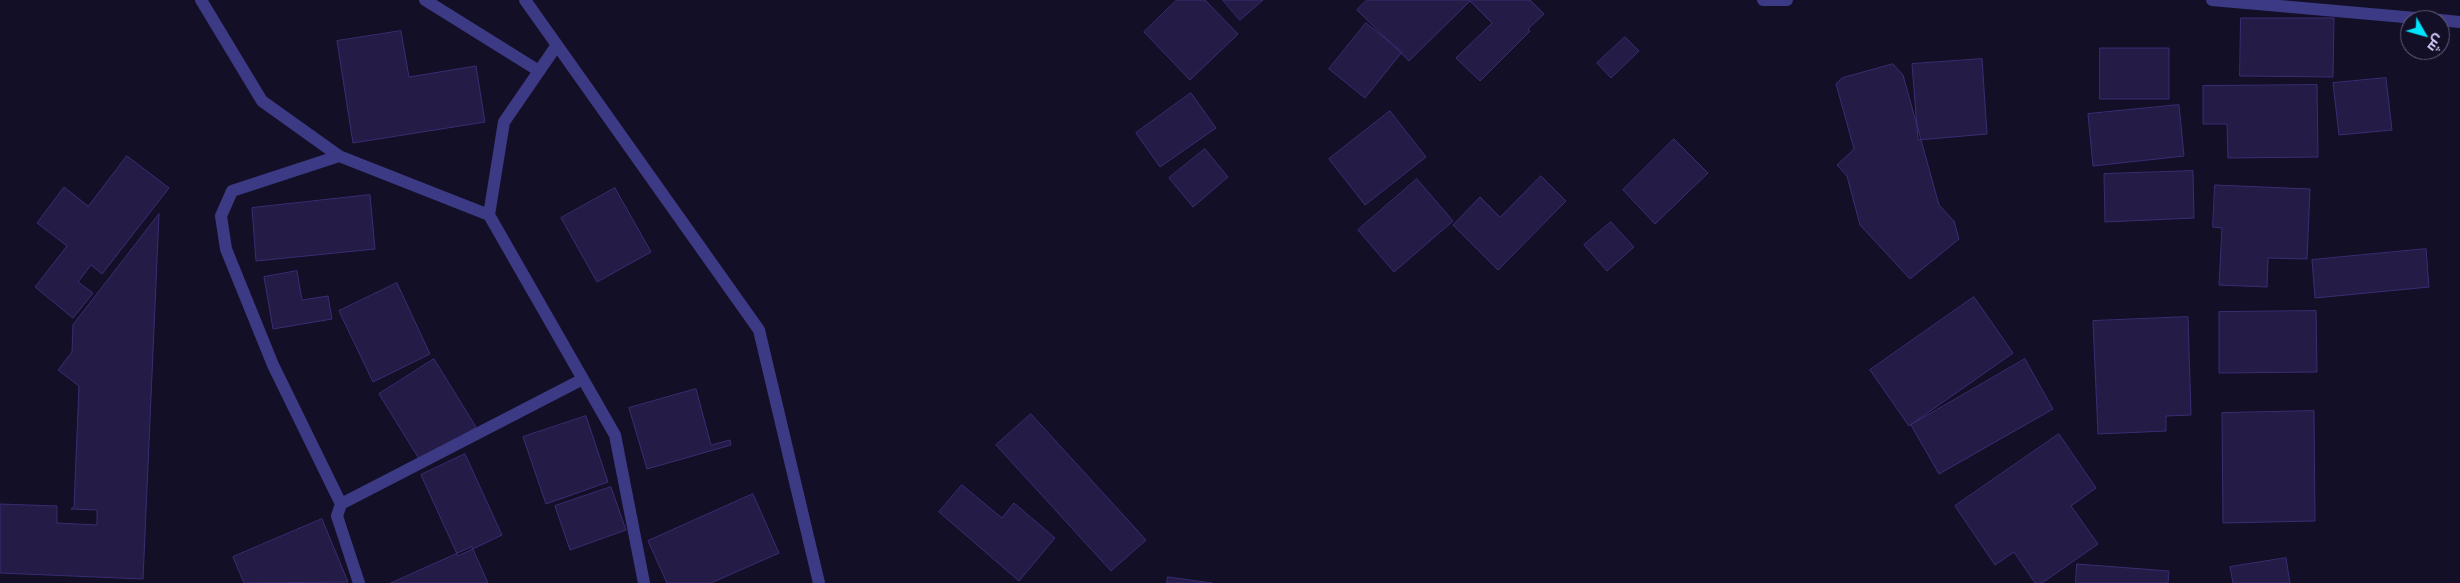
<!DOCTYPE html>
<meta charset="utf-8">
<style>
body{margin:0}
#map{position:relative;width:2460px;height:583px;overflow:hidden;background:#130f26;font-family:Quicksand,Cairo,sans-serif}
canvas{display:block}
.north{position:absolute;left:2400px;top:10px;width:50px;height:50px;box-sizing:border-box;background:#130f26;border:1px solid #625e7d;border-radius:50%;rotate:128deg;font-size:14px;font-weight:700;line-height:20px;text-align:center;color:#d9d4ff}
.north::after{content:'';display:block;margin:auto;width:18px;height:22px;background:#00e5ff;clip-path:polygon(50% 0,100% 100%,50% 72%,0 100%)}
</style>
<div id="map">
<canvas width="2460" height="583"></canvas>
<div class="north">ش</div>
</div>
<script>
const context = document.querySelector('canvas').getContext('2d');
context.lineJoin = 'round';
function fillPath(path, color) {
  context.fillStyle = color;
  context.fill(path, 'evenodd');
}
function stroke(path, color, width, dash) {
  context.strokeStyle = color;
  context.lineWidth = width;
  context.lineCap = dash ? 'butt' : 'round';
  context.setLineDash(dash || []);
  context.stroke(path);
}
const building = new Path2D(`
 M1177,0H1205L1238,34L1190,80L1144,32Z
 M1223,0H1263L1240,20Z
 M1367,0H1530L1544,14L1528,29L1530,31L1480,81L1456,58L1492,23L1470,1L1409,61L1357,10Z
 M2241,18H2334L2333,77L2240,76Z
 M1366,23L1402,52L1365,98L1329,69Z
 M401,31L409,77L476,66L485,122L353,143L337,41Z
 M1625,37L1639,51L1611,78L1597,63Z
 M2100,48H2169V99H2100Z
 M1982,59L1987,134L1918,140L1912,64Z
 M1893,64L1903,75L1939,205L1954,221L1959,239L1910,279L1860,225L1847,176L1837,165L1854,149L1836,84L1842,78Z
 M2386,78L2392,130L2339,135L2333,83Z
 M2317,85L2318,157L2228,158L2227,124H2203V86Z
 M1191,93L1216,128L1160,167L1136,133Z
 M2179,105L2184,156L2093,166L2088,114Z
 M1390,111L1426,157L1365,205L1329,159Z
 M1674,139L1708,173L1655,224L1623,190Z
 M1205,149L1228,177L1193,207L1169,178Z
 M127,156L169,188L102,274L91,265L78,282L93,293L73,318L35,287L67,246L37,223L64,187L88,206Z
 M2193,171L2194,218L2105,222L2104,174Z
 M1541,176L1566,201L1498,270L1453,225L1480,197L1500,217Z
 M1417,179L1453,221L1394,272L1358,230Z
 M2215,185L2310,189L2307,259L2268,258L2267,287L2219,285L2222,228L2213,227Z
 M615,188L651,252L597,282L561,218Z
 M370,195L375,249L256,261L252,208Z
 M159,214L143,579L0,573V504L57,506V523L97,525V510L71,509L74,507L79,386L58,370L72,352L73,325Z
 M1611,222L1634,247L1607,271L1584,245Z
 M2426,249L2429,287L2315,298L2312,260Z
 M297,271L302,300L328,296L332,319L273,329L264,277Z
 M397,283L430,354L373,382L339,311Z
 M1974,297L2013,353L1909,426L1870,370Z
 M2316,311L2317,372L2219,373V312Z
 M2188,317L2191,415L2166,416V431L2098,434L2093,321Z
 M434,359L476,427L421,462L379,394Z
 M2025,359L2053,409L1939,474L1911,425Z
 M696,389L711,445L730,440L731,445L647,469L629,408Z
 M2314,411L2315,521L2223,523L2222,413Z
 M1031,414L1146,540L1111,571L996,445Z
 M586,416L608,482L546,504L523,437Z
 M2059,434L2096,488L2071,506L2098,544L2042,583H2035L2014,552L1995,565L1955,506Z
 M465,454L502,535L458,556L421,475Z
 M962,485L1002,518L1014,503L1055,538L1019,581L939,512Z
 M611,487L626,530L570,550L555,506Z
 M753,494L779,553L711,583H667L648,541Z
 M322,519L348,582L244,583L233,557Z
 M472,547L488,583H391Z
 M2286,558L2290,583H2233L2230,567Z
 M2077,564L2169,571L2168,583H2076Z
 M1168,577L1212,583H1167Z`);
fillPath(building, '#241b47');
stroke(building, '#3b2d73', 1);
stroke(new Path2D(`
 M201,0L262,101L339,156L489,215
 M425,0L539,71
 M525,0L759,330L819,583
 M1763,0H1787
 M2212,0L2438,20
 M2440,20L2460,22
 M557,45L504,122L489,215L615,435L644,583
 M339,156L232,191L221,216L226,249L273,365L341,504
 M359,583L337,516L341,504L583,379`), '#3d3a85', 12);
</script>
